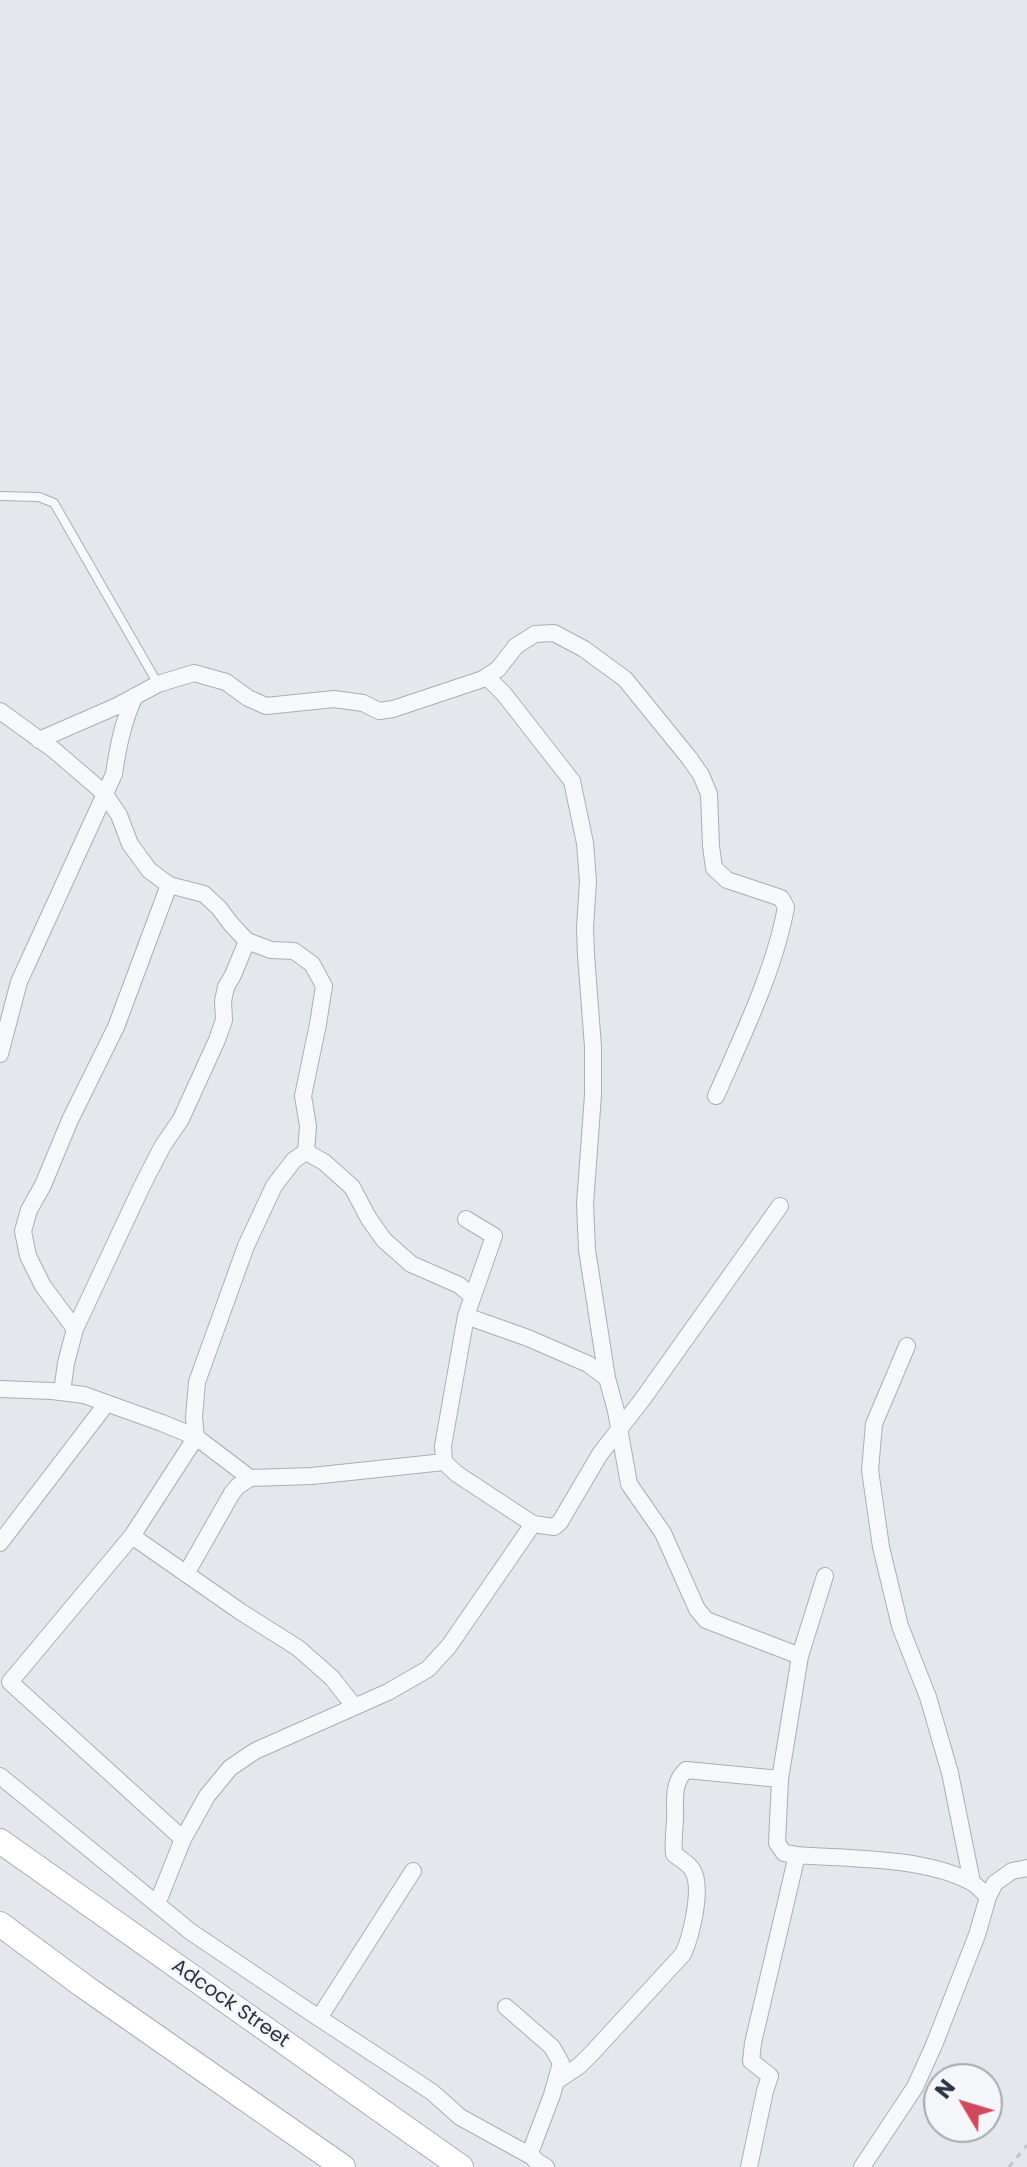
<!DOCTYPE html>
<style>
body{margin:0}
#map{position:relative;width:1027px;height:2167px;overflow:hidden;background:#e4e7ec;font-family:Poppins,sans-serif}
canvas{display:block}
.north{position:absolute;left:923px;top:2063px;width:80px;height:80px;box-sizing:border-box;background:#f4f6f9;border:2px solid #a4a8b1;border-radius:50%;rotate:308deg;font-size:22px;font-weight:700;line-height:32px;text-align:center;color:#2b3445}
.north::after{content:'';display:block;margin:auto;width:28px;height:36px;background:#d1495b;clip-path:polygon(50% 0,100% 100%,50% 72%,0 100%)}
</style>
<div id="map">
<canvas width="1027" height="2167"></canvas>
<div class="north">N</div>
</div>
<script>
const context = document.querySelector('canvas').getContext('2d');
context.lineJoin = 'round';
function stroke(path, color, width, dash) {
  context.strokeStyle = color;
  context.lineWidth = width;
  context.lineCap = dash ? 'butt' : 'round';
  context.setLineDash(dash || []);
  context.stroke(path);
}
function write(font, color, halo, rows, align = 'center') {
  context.font = font + ' Poppins,sans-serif';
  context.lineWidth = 6;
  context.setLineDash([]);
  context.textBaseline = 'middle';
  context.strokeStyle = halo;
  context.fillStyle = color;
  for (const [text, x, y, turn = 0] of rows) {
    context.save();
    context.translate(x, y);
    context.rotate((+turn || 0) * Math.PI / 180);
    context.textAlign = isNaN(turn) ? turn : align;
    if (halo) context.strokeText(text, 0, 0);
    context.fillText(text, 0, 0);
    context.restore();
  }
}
const service = new Path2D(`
 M0,496L39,497L54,503L158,684`);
const minor = new Path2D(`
 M487,677L504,694L572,781L585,843L588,881L585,928L586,955L593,1047V1095L585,1204L587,1250L607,1378
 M0,711L54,750L104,793L119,815L130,844L149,870L169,885L204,894L219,908L231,924L247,941L271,950L294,951L312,964L324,986L318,1024L303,1096L308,1126L306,1152
 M39,740L117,706L158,684L194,673L226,682L248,698L266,706L334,699L363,703L379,711L393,709L483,679L498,669L516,646L535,634L554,633L584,649L625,679L690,759L701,775L709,794L711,846L714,868L727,880L781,898L786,907C775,969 742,1037 716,1096
 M0,1054L19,982L114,774C118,747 123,721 135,696
 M466,1316L528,1338L588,1364L607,1378L616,1411L629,1484L663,1533L697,1609L706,1620L800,1656
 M75,1329L43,1286L28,1256L23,1231L29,1210L43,1185L70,1120L116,1027L169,885
 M907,1346L874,1424L870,1470L881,1547L900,1626L928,1697L950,1773L972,1882
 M0,1389L52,1391L84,1395L162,1423L196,1437L250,1478
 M62,1392L66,1363L75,1329L142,1186L162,1147L181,1119L217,1040L224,1020L223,1001L226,987L233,975L247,941
 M533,1524L554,1527L560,1522L600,1454L642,1400L780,1206
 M132,1536L241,1612L298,1648L332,1678L354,1706
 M0,1543L107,1403
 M186,1574L232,1493L238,1486L250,1478L312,1476L444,1462
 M825,1576L800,1656L780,1779L777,1843L784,1853L797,1855C850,1859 922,1857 969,1881C976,1884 982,1891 988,1897
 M0,1776L191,1932L307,2010L432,2092L460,2117L531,2156
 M183,1839L10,1682L132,1536L196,1437L194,1417L197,1382L246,1246L274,1186L294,1160L306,1152L324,1162L352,1187L369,1219L384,1240L411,1264L459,1285L472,1296
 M157,1904L183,1839L207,1796L230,1768L255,1751L388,1692L428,1669L449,1646L533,1524L457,1474L444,1462L443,1446L466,1316L494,1236L466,1219
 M506,2007L552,2047L561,2063L552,2095L530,2153L535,2160L546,2167
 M319,2018L413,1871
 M558,2080L579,2066L593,2052L683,1954C691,1937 703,1889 693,1871C690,1864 680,1859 674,1854C673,1843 674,1832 675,1821C676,1803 671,1784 686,1770L780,1779
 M749,2167L765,2091L770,2076L751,2061L753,2043L797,1855
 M862,2167L915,2087L934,2045L977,1935L988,1897L995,1883L1012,1871L1027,1868`);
const secondary = new Path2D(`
 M0,1841L461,2167
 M0,1924L85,1987L343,2167`);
stroke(service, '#a9aeb7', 10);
stroke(minor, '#a9aeb7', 18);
stroke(secondary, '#a9aeb7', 26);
stroke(new Path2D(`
 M1009,2167L1027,2145`), '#c2c5cb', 3, [6, 6]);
stroke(service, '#f7f8fa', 8);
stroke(minor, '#f7f8fa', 16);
stroke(secondary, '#fff', 24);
write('20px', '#2b3445', '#f4f6f9', [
 ["Adcock Street",230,2004,35]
]);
</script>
